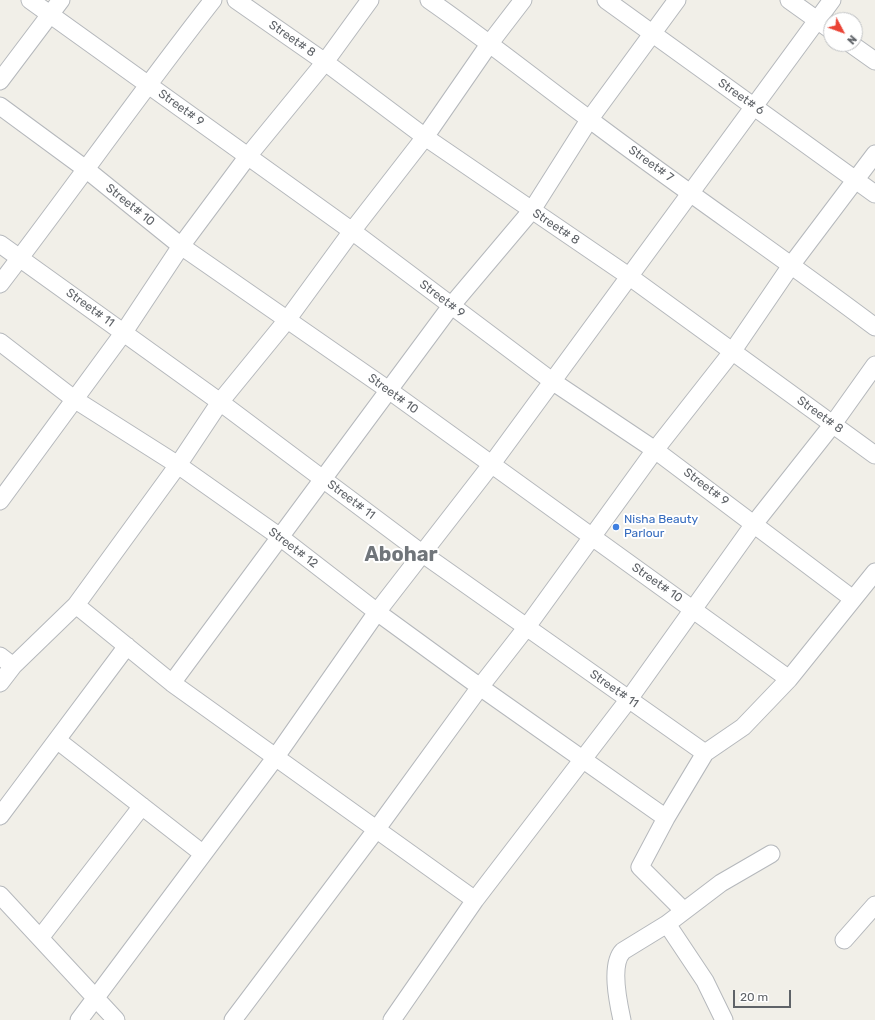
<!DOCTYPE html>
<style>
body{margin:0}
#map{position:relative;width:875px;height:1020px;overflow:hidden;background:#f1efe8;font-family:Rubik,sans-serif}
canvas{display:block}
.north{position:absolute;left:823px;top:12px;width:40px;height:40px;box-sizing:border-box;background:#fff;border:1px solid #bfc1c3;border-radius:50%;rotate:131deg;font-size:11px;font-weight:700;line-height:16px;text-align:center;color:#5f6368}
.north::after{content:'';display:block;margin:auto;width:14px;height:18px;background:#ea4335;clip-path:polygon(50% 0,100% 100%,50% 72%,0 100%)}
.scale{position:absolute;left:733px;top:990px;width:58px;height:18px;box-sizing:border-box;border:2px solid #5f6368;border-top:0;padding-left:5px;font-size:12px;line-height:14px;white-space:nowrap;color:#5f6368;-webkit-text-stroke:3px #fff;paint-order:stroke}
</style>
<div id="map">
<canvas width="875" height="1020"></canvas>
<div class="north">N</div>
<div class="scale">20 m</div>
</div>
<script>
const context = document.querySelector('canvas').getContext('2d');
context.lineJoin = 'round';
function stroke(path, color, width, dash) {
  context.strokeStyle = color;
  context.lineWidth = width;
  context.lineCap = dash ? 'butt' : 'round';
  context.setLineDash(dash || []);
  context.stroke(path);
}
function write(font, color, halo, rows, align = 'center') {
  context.font = font + ' Rubik,sans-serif';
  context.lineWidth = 4;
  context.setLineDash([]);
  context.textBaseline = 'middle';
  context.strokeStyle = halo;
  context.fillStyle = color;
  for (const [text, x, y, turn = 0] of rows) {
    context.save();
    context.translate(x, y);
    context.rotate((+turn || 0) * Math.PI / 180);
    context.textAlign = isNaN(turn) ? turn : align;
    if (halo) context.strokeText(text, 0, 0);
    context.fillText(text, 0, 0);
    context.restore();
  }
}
const minor = new Path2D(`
 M30,0L352,231L552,381L655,450L853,599
 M236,0L325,62L425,137L630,277L875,455
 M429,0C484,38 536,80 589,119C683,190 781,256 875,327
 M606,0L875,194
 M789,0L831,30
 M851,44L875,61
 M0,81L61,0
 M0,106L87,170L181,246L390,391L789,679
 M0,244L220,402L423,554L705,753
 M0,284C72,190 140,93 213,0
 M0,342L74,399L178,465L280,537L377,612L480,687L666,818
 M0,501L124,332L181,246L248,156L325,62L370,0
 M76,605L178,465L220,402L287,320L352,231L425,137L490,43L523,0
 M0,656L13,666
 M0,683L13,666L76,605L172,683L475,900
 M172,683L451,306L532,210L589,120L677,0
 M57,740L202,853
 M0,816L127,646
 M0,895L116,1020
 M684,911L640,867L666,818L705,753L743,727L789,679L875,572
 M667,924L705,981L724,1020
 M40,938L142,806
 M844,940L875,905
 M79,1020L275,758L377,612L491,465L832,0
 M233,1020L376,830L480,687L526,628L655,450L732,352L792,264L875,154
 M392,1020L475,900L629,699L754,524L833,424L875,365
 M622,1020C618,1002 610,964 623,951L667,924L721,883L771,854`);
stroke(minor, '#b5b8bc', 19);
stroke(minor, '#fff', 17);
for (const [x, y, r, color] of [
 [616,527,4,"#3f7fe0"]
]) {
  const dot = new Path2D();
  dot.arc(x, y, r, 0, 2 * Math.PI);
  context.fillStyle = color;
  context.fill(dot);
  stroke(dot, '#fff', 1.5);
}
write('12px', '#5f6368', '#fff', [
 ["Street# 8",292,39,35],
 ["Street# 6",741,97,35],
 ["Street# 9",181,108,36],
 ["Street# 7",651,164,36],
 ["Street# 10",130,205,39],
 ["Street# 8",556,227,34],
 ["Street# 9",442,299,37],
 ["Street# 11",90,308,36],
 ["Street# 10",393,394,36],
 ["Street# 8",820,415,36],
 ["Street# 9",706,487,37],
 ["Street# 11",351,500,37],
 ["Street# 12",293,548,37],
 ["Street# 10",657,583,35],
 ["Street# 11",614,689,35]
]);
write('12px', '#366cbe', '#fff', [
 ["Nisha Beauty",624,520],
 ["Parlour",624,534]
], 'left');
write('bold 20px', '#70757a', '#fff', [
 ["Abohar",401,555]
]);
</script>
